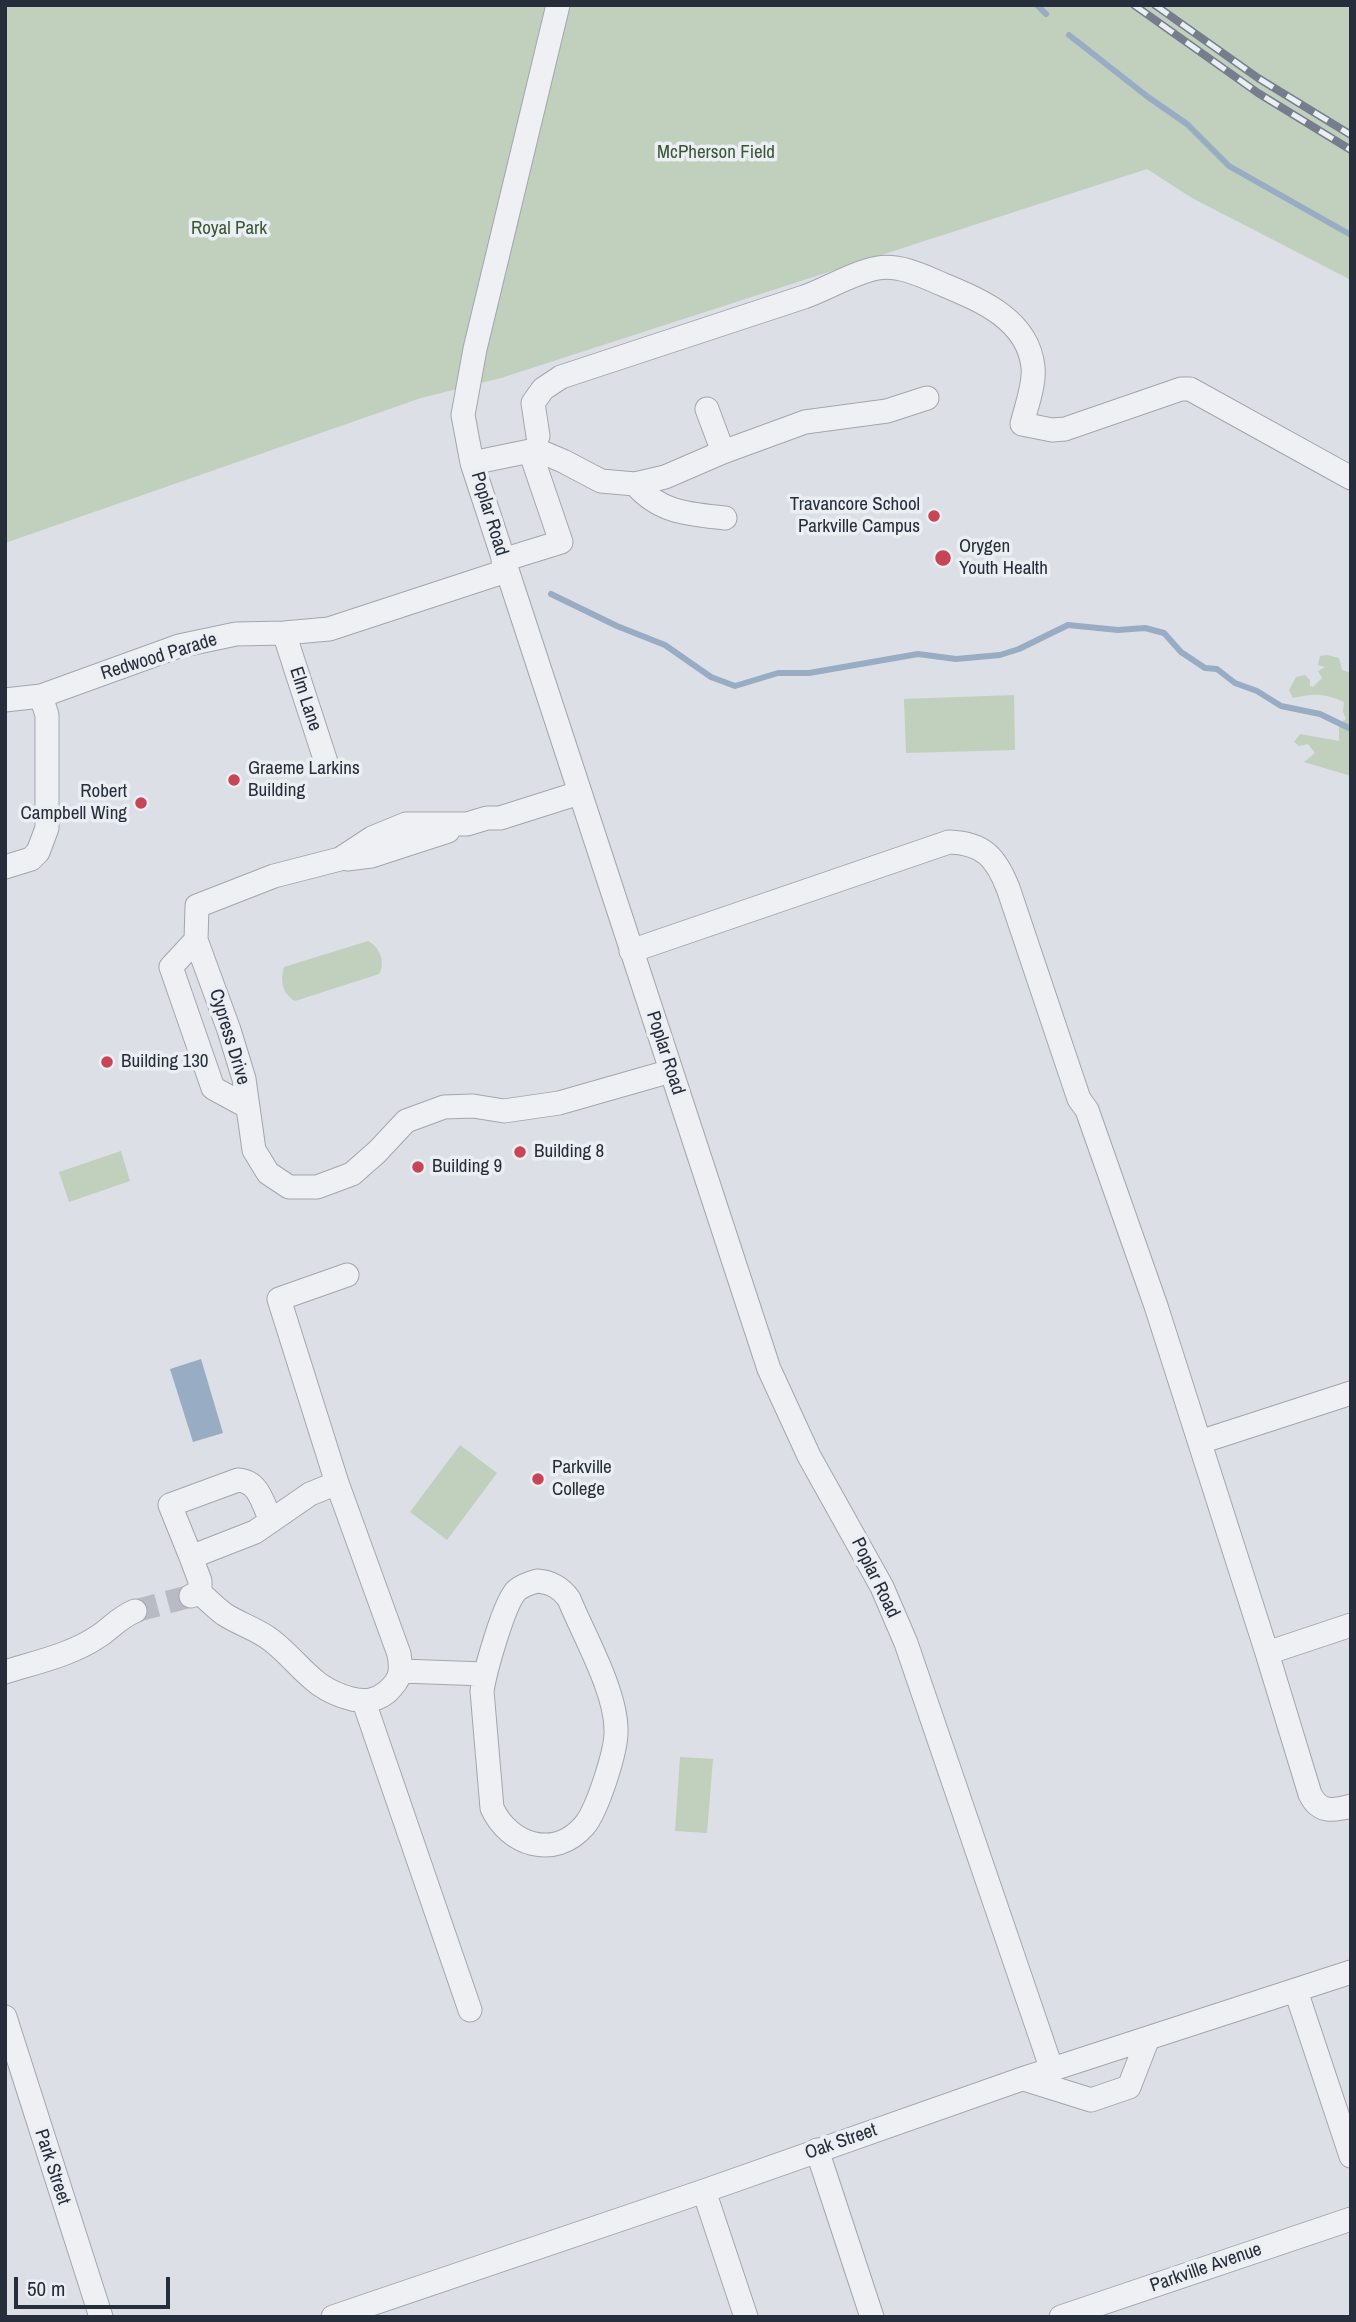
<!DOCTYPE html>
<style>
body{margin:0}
#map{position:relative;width:1356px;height:2322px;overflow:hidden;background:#dcdfe5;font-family:"Archivo Narrow",sans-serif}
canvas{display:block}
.frame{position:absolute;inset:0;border:7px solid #262d3b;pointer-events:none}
.scale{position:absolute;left:14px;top:2277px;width:156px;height:32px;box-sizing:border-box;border:4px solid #262d3b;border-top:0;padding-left:9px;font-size:21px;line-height:24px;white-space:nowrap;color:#262d3b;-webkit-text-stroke:5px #ebeef3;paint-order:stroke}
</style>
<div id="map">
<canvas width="1356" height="2322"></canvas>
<div class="frame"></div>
<div class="scale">50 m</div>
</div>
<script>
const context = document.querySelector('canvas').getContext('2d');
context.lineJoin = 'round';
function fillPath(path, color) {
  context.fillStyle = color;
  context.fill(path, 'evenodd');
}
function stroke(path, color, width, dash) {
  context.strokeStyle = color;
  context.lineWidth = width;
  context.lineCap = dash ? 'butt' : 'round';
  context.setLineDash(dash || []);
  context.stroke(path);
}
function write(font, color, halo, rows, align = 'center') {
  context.font = font + ' "Archivo Narrow",sans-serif';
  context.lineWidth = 7;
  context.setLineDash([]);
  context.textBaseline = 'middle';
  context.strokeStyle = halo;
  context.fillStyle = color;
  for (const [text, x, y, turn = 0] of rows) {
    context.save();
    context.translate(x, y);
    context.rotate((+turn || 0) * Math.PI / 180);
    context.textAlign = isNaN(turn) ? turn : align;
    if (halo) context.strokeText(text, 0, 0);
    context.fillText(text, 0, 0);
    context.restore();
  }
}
fillPath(new Path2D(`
 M5,5H1351V280L1192,198L1147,169L501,378L421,398L5,543Z
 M1327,655L1339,658L1342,670L1351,673V776L1304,762L1315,753L1308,744L1299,746L1294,742L1300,734L1339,741V724L1346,719L1343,712L1344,702C1325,693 1313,693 1293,698L1289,690L1296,677L1305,675L1310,680V686L1313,687L1322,678L1318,671L1325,667L1318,665L1320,656Z
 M1014,695L1015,750L906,753L904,699Z
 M368,941C380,947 386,963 379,974L295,1001C282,993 280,981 284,967Z
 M121,1151L130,1181L69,1202L59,1172Z
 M460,1445L497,1473L447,1540L410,1512Z
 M680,1757L713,1759L707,1833L675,1831Z`), '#c1cfbd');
fillPath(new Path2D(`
 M201,1359L223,1433L193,1442L170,1369Z`), '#98acc4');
stroke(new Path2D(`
 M1037,5L1046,14
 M1069,35L1148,97L1187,124L1229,166L1351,235
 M551,594L617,626L665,645L711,677L735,686L778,673H809L918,654L956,659L1000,655L1019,649L1068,625L1118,630L1145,628L1164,633L1181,652L1205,668L1217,669L1235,683L1257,691L1281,706L1320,714L1351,729`), '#98acc4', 6);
stroke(new Path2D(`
 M135,1611L191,1596`), '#b8bbc3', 23, [23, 11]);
const minor = new Path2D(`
 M558,5L475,349L463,415L472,463L769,1369L809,1456L882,1587L906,1643L1052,2070
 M707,409L723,452
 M538,436L533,403L543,389L561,377C642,351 723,323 804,297C829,288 852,273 878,268C900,264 925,277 944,285C982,301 1028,320 1033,367C1035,385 1026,407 1022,424L1052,430L1065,429L1181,389H1190L1351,478
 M472,463L530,451L544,453L563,461L601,481L635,484L665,477L723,452L805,422L887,411L927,398
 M635,484C660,513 689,514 725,518
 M503,560L561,542L530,451
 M284,633L327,765
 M5,700L41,696L179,646L236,634L284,633L329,629L506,571
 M579,793L500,818H487L467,824H406L372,838L340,859L274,876L197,906L196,940L229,1030L244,1079L254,1150L268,1173L289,1187H317L352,1174L377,1152L406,1121L444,1107L473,1106L504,1111L559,1103L671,1071
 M347,859L371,856L448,831
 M5,867L31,859L38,852L47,828V715L41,696
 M196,940L171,967L213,1088L248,1107
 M631,951L949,842C984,843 996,858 1008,888L1079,1099L1087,1110L1156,1306L1267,1653L1310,1794C1319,1813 1333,1811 1351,1806
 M1200,1442L1351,1393
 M191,1557L170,1505L238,1480C259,1481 263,1504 271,1521
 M537,1581C552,1582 561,1588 569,1599C584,1636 616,1691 616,1730C617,1750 597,1811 584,1826C554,1860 509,1845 492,1808L482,1691C485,1672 504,1602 517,1590C523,1585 530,1583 537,1581Z
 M200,1593V1581L191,1557L255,1532L310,1494L337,1483
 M191,1596L200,1593C208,1600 216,1608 224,1614C239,1624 257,1629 271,1640C302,1664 310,1688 352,1699C365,1702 376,1701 387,1692C401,1679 402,1672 399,1654L337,1483L279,1299L347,1275
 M1267,1653L1351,1625
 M402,1671L484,1674
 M5,1672C37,1662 71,1655 99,1636C112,1627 120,1617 135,1611
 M364,1702L470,2010
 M1296,1991L1351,2156
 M5,2017L101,2317
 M1024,2079L1091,2100L1129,2087L1148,2038
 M817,2150L872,2317
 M704,2191L746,2317
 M333,2317L704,2191L1019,2080L1351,1972
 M1061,2317L1351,2219`);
stroke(minor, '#a2a6af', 25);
stroke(minor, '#eef0f4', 23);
const rail = new Path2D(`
 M1134,5L1258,93L1351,150
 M1155,5L1258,78L1351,135`);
stroke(rail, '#767e8e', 8);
stroke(rail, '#ebeef3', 5, [16]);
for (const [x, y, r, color] of [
 [934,516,7,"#c74554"],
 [943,558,9,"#c74554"],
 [234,780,7,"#c74554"],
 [141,803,7,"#c74554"],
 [107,1062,7,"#c74554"],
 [520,1152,7,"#c74554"],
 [418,1167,7,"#c74554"],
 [538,1479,7,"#c74554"]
]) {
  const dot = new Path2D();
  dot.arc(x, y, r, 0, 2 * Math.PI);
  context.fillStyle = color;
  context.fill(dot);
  stroke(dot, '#ebeef3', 2.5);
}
write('19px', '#3a5635', '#ebeef3', [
 ["McPherson Field",716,153],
 ["Royal Park",229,229]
]);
write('19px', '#262d3b', '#ebeef3', [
 ["Travancore School",920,505,"right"],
 ["Parkville Campus",920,527,"right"],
 ["Orygen",959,547],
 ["Youth Health",959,569],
 ["Graeme Larkins",248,769],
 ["Building",248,791],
 ["Robert",127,792,"right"],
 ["Campbell Wing",127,814,"right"],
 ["Building 130",121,1062],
 ["Building 8",534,1152],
 ["Building 9",432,1167],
 ["Parkville",552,1468],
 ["College",552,1490]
], 'left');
write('19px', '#262d3b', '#ebeef3', [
 ["Poplar Road",489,514,73],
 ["Redwood Parade",159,657,-17],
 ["Elm Lane",305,699,72],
 ["Cypress Drive",229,1037,73],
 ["Poplar Road",665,1053,72],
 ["Poplar Road",875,1578,64],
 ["Oak Street",841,2142,-19],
 ["Park Street",52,2167,72],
 ["Parkville Avenue",1206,2268,-19]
]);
</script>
